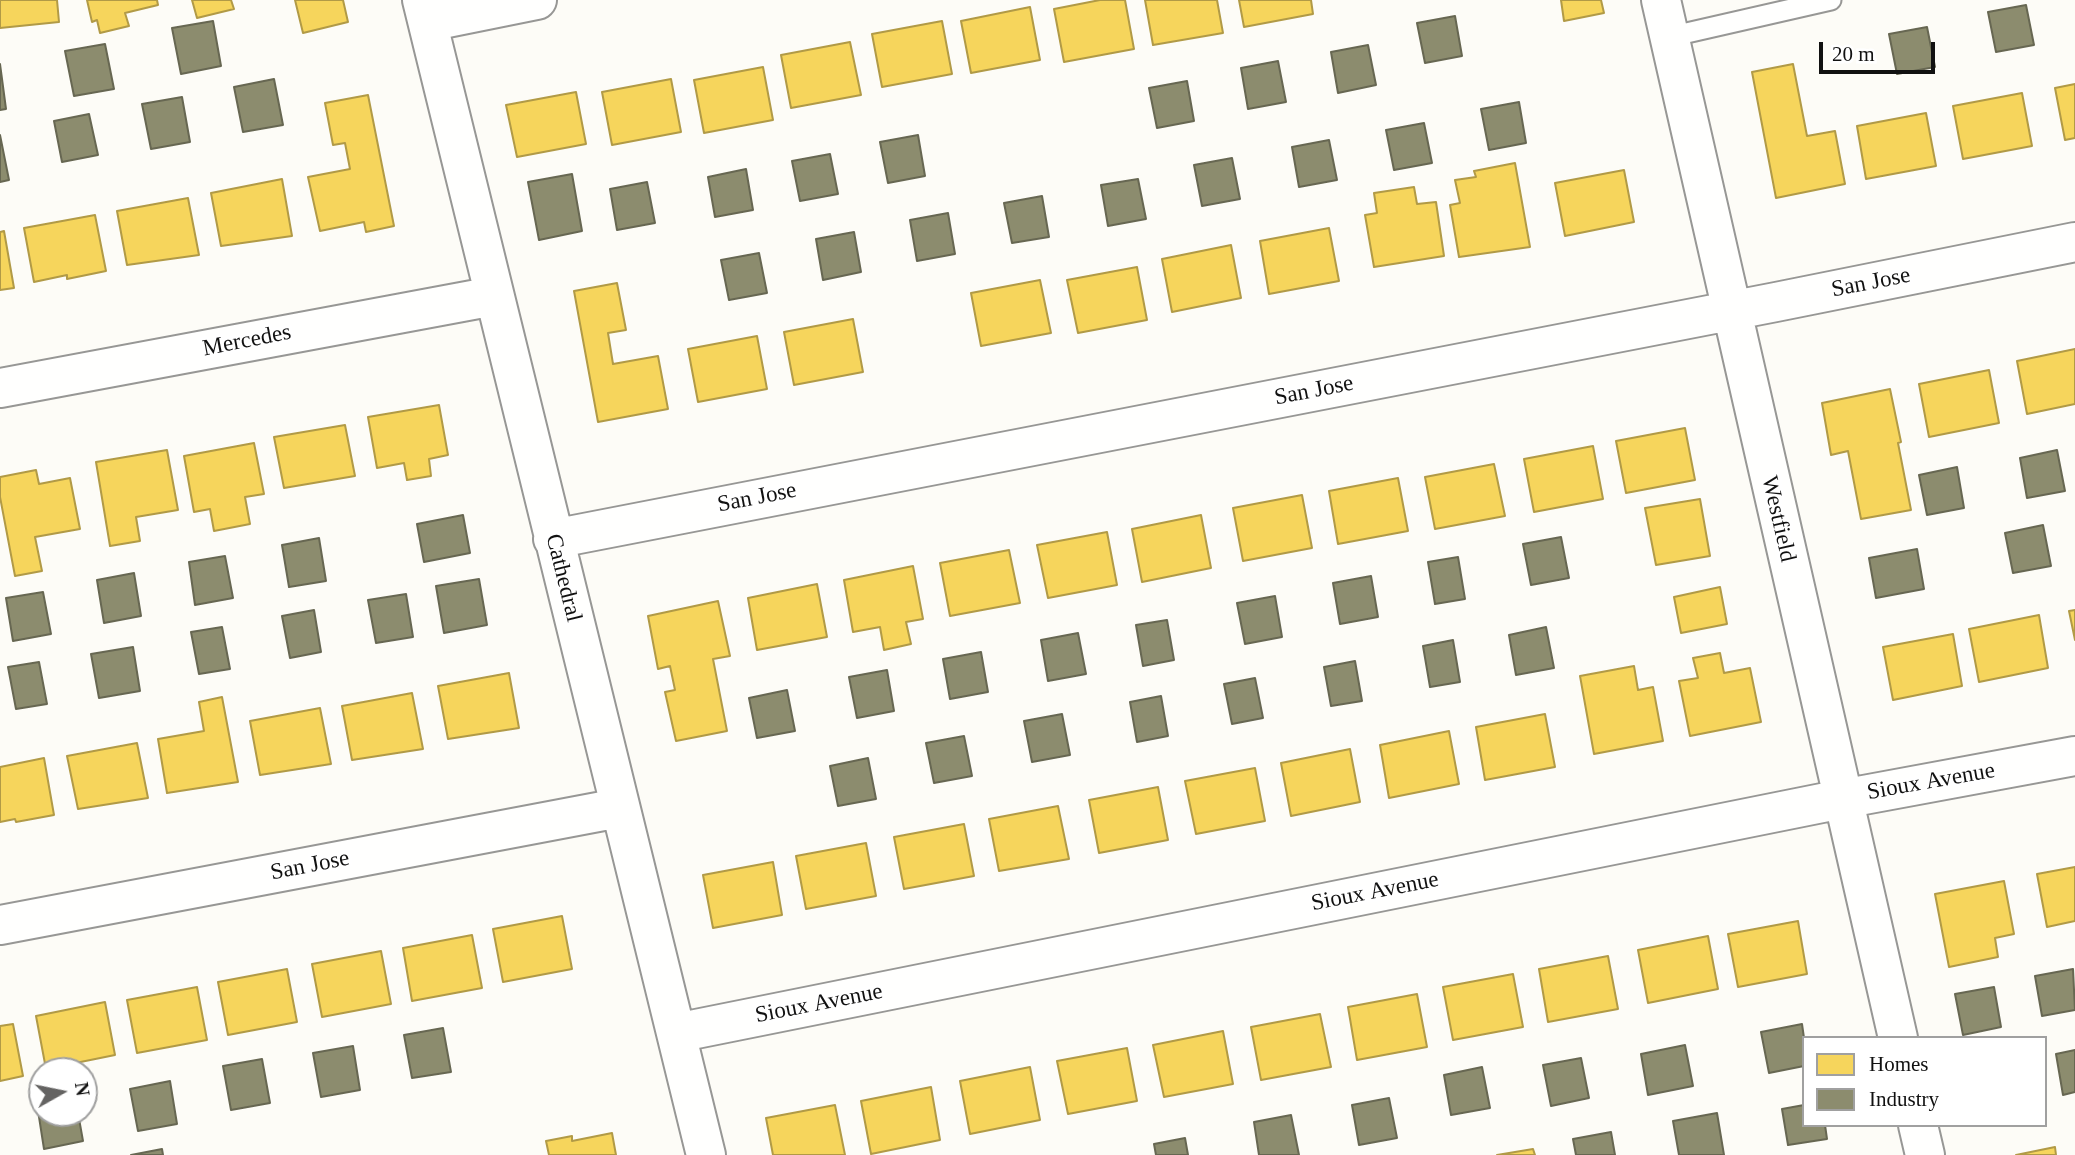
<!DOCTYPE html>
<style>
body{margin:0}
#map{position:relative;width:2075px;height:1155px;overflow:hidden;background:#fdfcf7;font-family:Georgia,serif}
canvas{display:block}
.legend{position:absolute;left:1802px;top:1036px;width:245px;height:91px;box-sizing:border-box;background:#fff;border:2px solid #a0a0a0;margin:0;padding:9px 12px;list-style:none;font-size:21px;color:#111}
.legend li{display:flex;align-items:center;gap:14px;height:35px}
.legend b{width:35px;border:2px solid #a0a0a0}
.north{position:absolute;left:28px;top:1057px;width:70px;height:70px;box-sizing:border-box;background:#fff;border:2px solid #a0a0a0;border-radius:50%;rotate:81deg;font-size:19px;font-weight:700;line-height:28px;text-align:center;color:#111}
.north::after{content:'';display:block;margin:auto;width:24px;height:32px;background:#646362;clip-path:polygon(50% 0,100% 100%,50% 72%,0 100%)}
.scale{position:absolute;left:1819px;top:42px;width:116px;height:32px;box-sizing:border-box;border:4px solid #111;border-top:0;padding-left:9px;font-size:21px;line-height:24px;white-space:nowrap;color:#111;-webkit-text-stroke:5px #fff;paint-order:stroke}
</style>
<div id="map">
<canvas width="2075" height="1155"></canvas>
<ul class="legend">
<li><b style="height:19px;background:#f6d55c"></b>Homes</li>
<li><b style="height:19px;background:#8c8c6e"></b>Industry</li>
</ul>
<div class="north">N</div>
<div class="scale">20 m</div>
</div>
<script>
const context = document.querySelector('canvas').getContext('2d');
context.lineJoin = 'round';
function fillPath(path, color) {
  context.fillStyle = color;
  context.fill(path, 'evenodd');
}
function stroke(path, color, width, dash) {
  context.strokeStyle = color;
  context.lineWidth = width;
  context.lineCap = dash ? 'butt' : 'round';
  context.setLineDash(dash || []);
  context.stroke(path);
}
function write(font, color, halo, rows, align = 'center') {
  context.font = font + ' Georgia,serif';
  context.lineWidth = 7;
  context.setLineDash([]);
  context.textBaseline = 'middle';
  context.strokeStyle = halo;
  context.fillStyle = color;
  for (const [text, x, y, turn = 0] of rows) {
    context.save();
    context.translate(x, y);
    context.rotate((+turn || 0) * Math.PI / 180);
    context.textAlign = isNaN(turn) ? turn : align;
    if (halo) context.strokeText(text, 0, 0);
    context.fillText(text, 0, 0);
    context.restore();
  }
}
const homes = new Path2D(`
 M0,0H57L59,22L0,28Z
 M87,0H157L158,5L125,13L129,26L100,33L97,20L92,22Z
 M192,0H231L234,9L197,18Z
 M295,0H343L348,22L303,33Z
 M1100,0H1125L1134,49L1064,62L1054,9Z
 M1145,0H1217L1223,33L1153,45Z
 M1239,0H1311L1313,14L1244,27Z
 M1561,0H1601L1604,13L1564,21Z
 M1030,7L1040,60L971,73L961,21Z
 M942,21L952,74L882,87L872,34Z
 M850,42L861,95L791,108L781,55Z
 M1793,64L1807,136L1835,131L1845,184L1776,198L1752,72Z
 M763,67L773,120L704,133L694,80Z
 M671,79L681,132L612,145L602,92Z
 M2075,84V138L2065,140L2055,88Z
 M576,92L586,144L517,157L506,105Z
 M2022,93L2032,146L1963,159L1953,106Z
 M368,95L394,226L366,232L364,222L320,231L308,177L350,169L345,143L333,145L325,103Z
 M1926,113L1936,166L1866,179L1857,126Z
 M1515,163L1530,247L1459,257L1450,205L1460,203L1455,180L1476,177L1474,171Z
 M1624,170L1634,222L1565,236L1555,183Z
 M282,179L292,236L221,246L211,193Z
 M1414,187L1417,204L1436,202L1444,256L1374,267L1365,215L1377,213L1374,193Z
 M188,198L199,255L127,265L117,211Z
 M95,215L106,271L67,279V275L34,282L24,228Z
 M1329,228L1339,281L1269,294L1260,241Z
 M4,231L14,288L0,290V232Z
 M1231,245L1241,298L1172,312L1162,259Z
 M1137,267L1147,320L1078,333L1067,280Z
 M1040,280L1051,333L981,346L971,293Z
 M617,283L626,330L608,333L613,364L658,356L668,409L598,422L574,291Z
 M853,319L863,372L794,385L784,332Z
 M757,336L767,389L698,402L688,349Z
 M2075,349V404L2027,414L2017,361Z
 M1989,370L1999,423L1929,437L1919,384Z
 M1890,389L1901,442L1898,443L1911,510L1861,519L1848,451L1831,455L1822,403Z
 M439,405L448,455L429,459L431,476L407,480L404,463L377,468L368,417Z
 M345,425L355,476L284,488L274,437Z
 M1685,428L1695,480L1626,493L1616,441Z
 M254,443L264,494L245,497L250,524L214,531L210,509L194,512L184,456Z
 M1593,446L1603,499L1534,512L1524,459Z
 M167,450L178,510L136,517L140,541L110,546L96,462Z
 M1494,464L1505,516L1435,529L1425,477Z
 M36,470L39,484L70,478L80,529L35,537L42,571L15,576L0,497V477Z
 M1398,478L1408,531L1338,544L1329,491Z
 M1302,495L1312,548L1243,561L1233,508Z
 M1700,499L1710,556L1656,565L1645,508Z
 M1201,515L1211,568L1142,582L1132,529Z
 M1107,532L1117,585L1048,598L1037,545Z
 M1009,550L1020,603L950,616L940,563Z
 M913,566L923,619L906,622L911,644L884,650L880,627L853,632L844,580Z
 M817,584L827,637L757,650L748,598Z
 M1720,587L1727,624L1681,633L1674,597Z
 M718,601L730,656L713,659L727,731L676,741L665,692L675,690L670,666L658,669L648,616Z
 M2075,610V640L2069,611Z
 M2039,615L2048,668L1979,682L1969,629Z
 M1953,634L1962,686L1893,700L1883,647Z
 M1720,653L1724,673L1750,668L1761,722L1690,736L1679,681L1698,678L1693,658Z
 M1634,666L1638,690L1653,687L1663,741L1594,754L1580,676Z
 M509,673L519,728L448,739L438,686Z
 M412,693L423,749L352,760L342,706Z
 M222,697L238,782L167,793L158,739L204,731L199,702Z
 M320,708L331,764L260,775L250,721Z
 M1545,714L1555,767L1485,780L1476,727Z
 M1449,731L1459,784L1389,798L1380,745Z
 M137,743L148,798L78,809L67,756Z
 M1350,749L1360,802L1291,816L1281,763Z
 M44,758L54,815L16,822L15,819L0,822V767Z
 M1255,768L1265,821L1196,834L1185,781Z
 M1158,787L1168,840L1099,853L1089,800Z
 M1058,806L1069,859L999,871L989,819Z
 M964,824L974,876L904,889L894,837Z
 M866,843L876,896L806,909L796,856Z
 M773,862L782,915L713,928L703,875Z
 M2075,867V921L2047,927L2037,874Z
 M2004,881L2014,934L1995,938L1998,957L1949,967L1935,894Z
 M562,916L572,969L503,982L493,929Z
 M1798,921L1807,974L1738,987L1728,934Z
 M472,935L482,988L412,1001L403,948Z
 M1708,936L1718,989L1648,1003L1638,950Z
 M381,951L391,1004L322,1017L312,964Z
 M1608,956L1618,1009L1548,1022L1539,969Z
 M287,969L297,1022L228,1035L218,982Z
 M1513,974L1523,1027L1453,1040L1443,987Z
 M197,987L207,1040L137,1053L127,1000Z
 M1417,994L1427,1047L1357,1060L1348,1007Z
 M105,1002L115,1055L46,1069L36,1016Z
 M1320,1014L1331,1067L1261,1080L1251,1027Z
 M13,1024L23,1076L0,1081V1026Z
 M1223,1031L1233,1084L1164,1097L1153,1045Z
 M1127,1048L1137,1101L1068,1114L1057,1061Z
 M1030,1067L1040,1120L970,1134L960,1081Z
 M931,1087L940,1140L871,1154L861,1101Z
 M835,1105L845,1155H773L766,1118Z
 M612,1133L616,1155H549L546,1141L572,1136V1141Z
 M2055,1147L2056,1155H2016Z
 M1533,1149L1535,1155H1497Z`);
fillPath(homes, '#f6d55c');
stroke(homes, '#b19a46', 2);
const industry = new Path2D(`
 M2026,5L2034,45L1996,52L1988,12Z
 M1455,16L1462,56L1425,63L1417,23Z
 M213,21L221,66L181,74L172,28Z
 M1927,27L1935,67L1897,74L1889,34Z
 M105,44L114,89L74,96L65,51Z
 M1368,45L1376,85L1338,93L1331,52Z
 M1278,61L1286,102L1248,109L1241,68Z
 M0,64L6,109L0,110Z
 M274,79L283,125L243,132L234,87Z
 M1187,81L1194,121L1157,128L1149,88Z
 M182,97L190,142L151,149L142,104Z
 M1519,102L1526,143L1489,150L1481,109Z
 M89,114L98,155L62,162L54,121Z
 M1424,123L1432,163L1394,170L1386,130Z
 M0,135L9,180L0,182Z
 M918,135L925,176L888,183L880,142Z
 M1329,140L1337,180L1299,187L1292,147Z
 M830,154L838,194L800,201L792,161Z
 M1232,158L1240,199L1202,206L1194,165Z
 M746,169L753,210L715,217L708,177Z
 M572,174L582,231L539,240L528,182Z
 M1138,179L1146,219L1108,226L1101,185Z
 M647,182L655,223L617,230L610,189Z
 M1042,196L1049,237L1012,243L1004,203Z
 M948,213L955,254L917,261L910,220Z
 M854,232L861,272L823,280L816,239Z
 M759,253L767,293L729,300L721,260Z
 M2057,450L2065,491L2027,498L2020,458Z
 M1957,467L1964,508L1927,515L1919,475Z
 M463,515L470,553L424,562L417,524Z
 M2043,525L2051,566L2013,573L2005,533Z
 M1561,537L1569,578L1531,585L1523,544Z
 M319,538L326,581L289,587L282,545Z
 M1917,549L1924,589L1876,598L1869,558Z
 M225,556L233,598L195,605L189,562Z
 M1458,557L1465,599L1435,604L1428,562Z
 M134,573L141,616L104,623L97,580Z
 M1371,576L1378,617L1340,624L1333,583Z
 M479,579L487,625L444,633L436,586Z
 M43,592L51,634L13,641L6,598Z
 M406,594L413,637L376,643L368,600Z
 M1275,596L1282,637L1245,644L1237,603Z
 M314,610L321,652L290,658L282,616Z
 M1167,620L1174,660L1143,666L1136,625Z
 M222,627L230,669L199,674L191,632Z
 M1546,627L1554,668L1516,675L1509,635Z
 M1078,633L1086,674L1048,681L1041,640Z
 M1453,640L1460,682L1430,687L1423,646Z
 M133,647L140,691L99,698L91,654Z
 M981,652L988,692L950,699L943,659Z
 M1355,661L1362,701L1331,706L1324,667Z
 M39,662L47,704L16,709L8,667Z
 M887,670L894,711L857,718L849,677Z
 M1255,678L1263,718L1232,724L1224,684Z
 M787,690L795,731L757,738L749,698Z
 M1161,696L1168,736L1137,742L1130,702Z
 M1062,714L1070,755L1032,762L1024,721Z
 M964,736L972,776L934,783L926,743Z
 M868,758L876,799L838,806L830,766Z
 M2073,969L2075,1010L2042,1016L2035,976Z
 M1994,987L2001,1027L1963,1035L1955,994Z
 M1802,1024L1804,1038V1066L1769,1073L1761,1032Z
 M443,1028L451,1072L412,1078L404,1035Z
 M1685,1045L1693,1086L1648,1095L1641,1054Z
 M353,1046L360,1090L321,1097L313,1053Z
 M2075,1050V1092L2063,1095L2056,1054Z
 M1581,1058L1589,1098L1551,1106L1543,1065Z
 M262,1059L270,1103L231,1110L223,1066Z
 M1482,1067L1490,1108L1451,1115L1444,1075Z
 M170,1081L177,1124L138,1131L130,1089Z
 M1389,1098L1397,1138L1359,1145L1352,1105Z
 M37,1104H42V1113H78L83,1141L44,1149Z
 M1804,1105V1125H1825L1827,1139L1788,1145L1782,1109Z
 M1717,1113L1724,1155H1679L1673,1121Z
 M1291,1115L1299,1155H1259L1254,1122Z
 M1611,1132L1615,1155H1576L1573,1139Z
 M1185,1138L1188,1155H1156L1154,1144Z
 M162,1149L163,1155H131Z`);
fillPath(industry, '#8c8c6e');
stroke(industry, '#676752', 2);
const service = new Path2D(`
 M1669,37L1831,0`);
const minor = new Path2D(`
 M422,0L706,1155
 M1661,0L1898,1038
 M428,22L537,0
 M0,388L494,296
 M553,539L1776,302L2075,242
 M0,925L619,808
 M676,1033L1842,799L2075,756
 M1918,1125L1925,1155`);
stroke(service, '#979795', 23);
stroke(minor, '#979795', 42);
stroke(service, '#fffffe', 19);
stroke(minor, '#fffffe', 38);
write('23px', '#111', '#fff', [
 ["San Jose",1871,283,-11],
 ["Mercedes",247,341,-11],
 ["San Jose",1314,391,-11],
 ["San Jose",757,498,-11],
 ["Westfield",1778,519,77],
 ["Cathedral",563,578,76],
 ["Sioux Avenue",1931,782,-10],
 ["San Jose",310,866,-11],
 ["Sioux Avenue",1375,892,-11],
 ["Sioux Avenue",819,1004,-11]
]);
</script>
